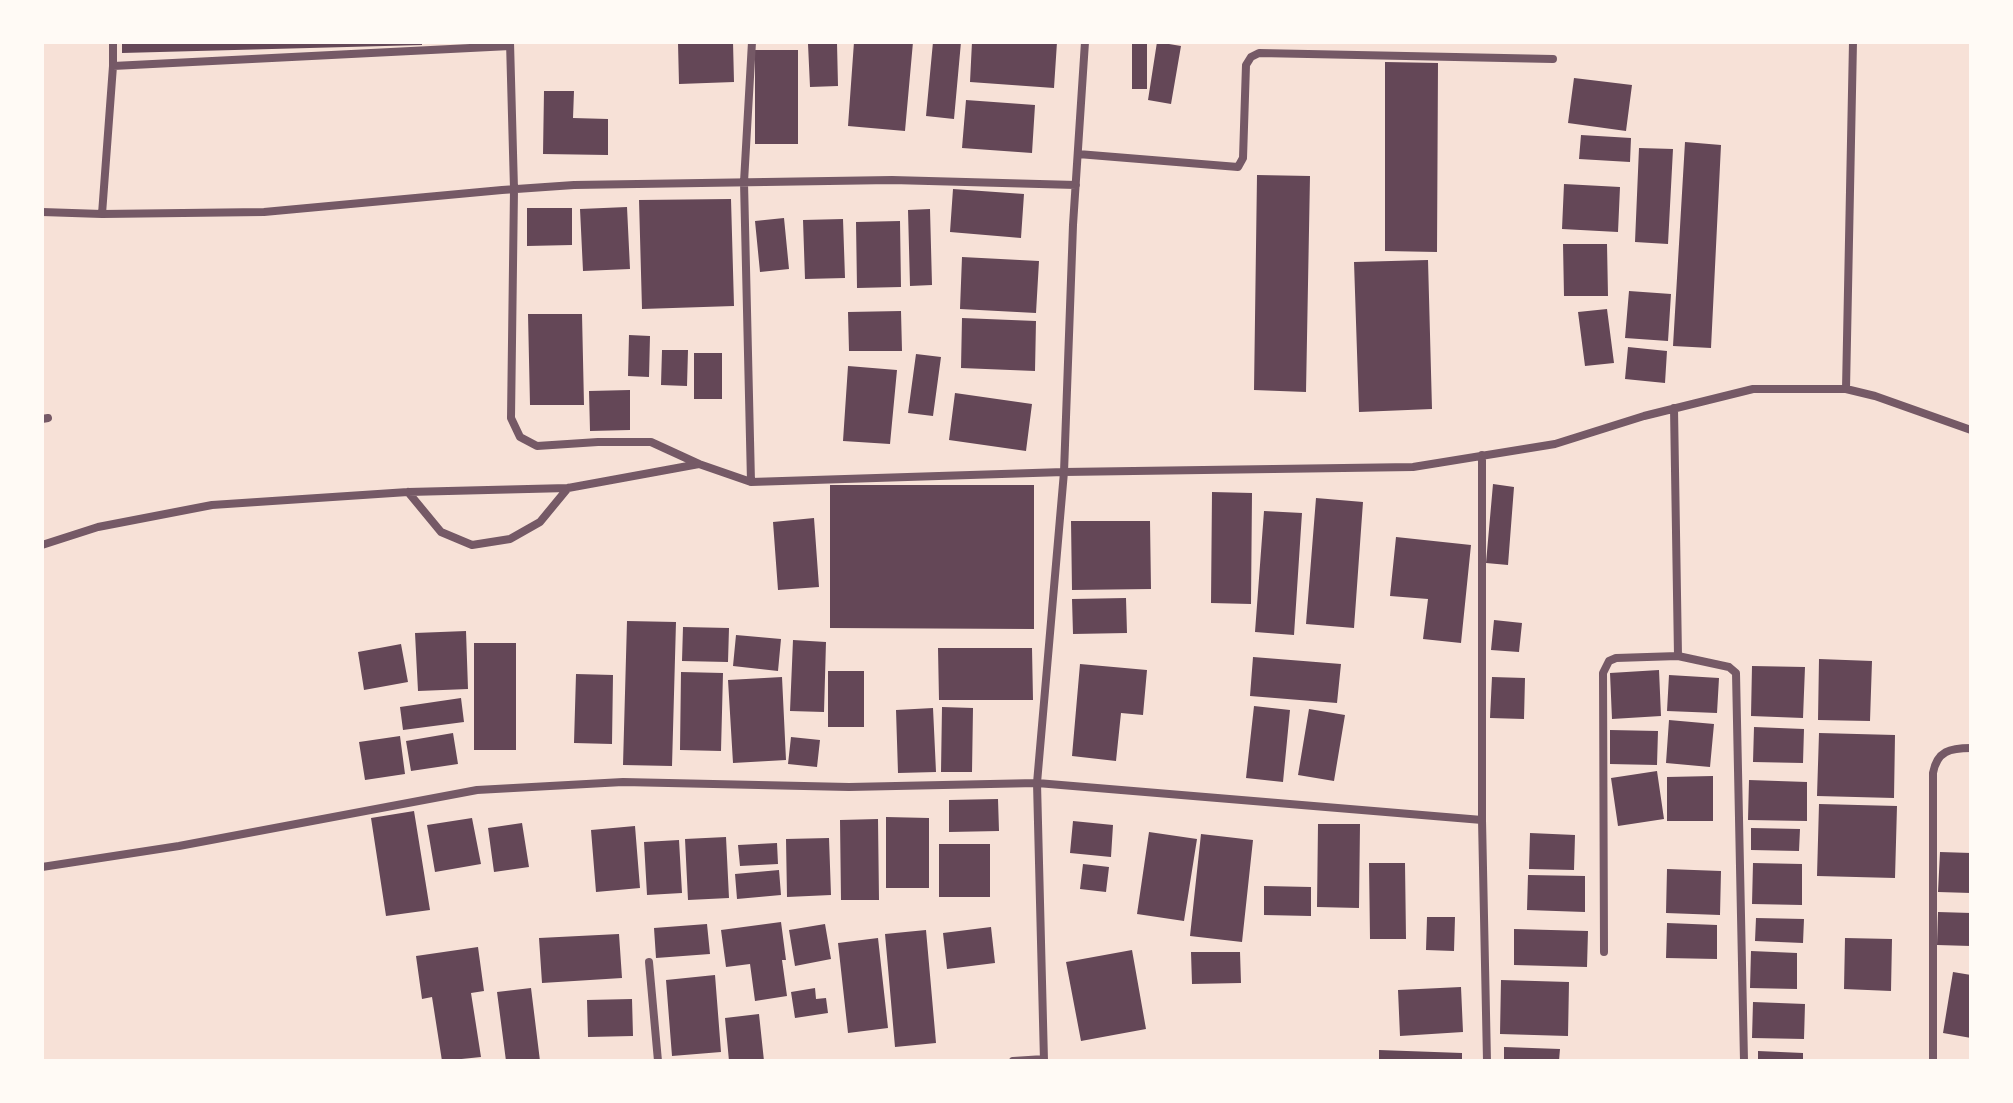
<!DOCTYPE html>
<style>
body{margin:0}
#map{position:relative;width:2013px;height:1103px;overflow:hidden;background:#f7e1d7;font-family:Helvetica,sans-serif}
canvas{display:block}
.frame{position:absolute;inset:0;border:44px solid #fffaf5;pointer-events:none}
</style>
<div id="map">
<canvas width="2013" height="1103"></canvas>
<div class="frame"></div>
</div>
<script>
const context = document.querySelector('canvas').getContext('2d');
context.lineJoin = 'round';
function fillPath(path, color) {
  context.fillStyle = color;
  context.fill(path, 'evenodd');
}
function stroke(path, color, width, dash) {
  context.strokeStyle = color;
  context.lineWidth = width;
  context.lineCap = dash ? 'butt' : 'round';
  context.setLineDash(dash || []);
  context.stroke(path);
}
fillPath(new Path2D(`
 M122,42H422V45L122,53Z
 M733,42L734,82L679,84L678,43Z
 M854,42H913L905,131L848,126Z
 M933,42H961L954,119L926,116Z
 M972,42H1057L1054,88L970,82Z
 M1132,42H1147V89H1132Z
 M1157,42L1181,46L1171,104L1148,100Z
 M837,43L838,86L810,87L808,44Z
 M755,50H798V144H755Z
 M1385,62L1438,63L1437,252L1385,251Z
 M1574,78L1632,85L1626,131L1568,123Z
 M544,91H574L573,118L608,119V155L543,154Z
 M966,100L1035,105L1032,153L962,148Z
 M1581,135L1631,138L1630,162L1579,159Z
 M1685,142L1721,145L1711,348L1673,346Z
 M1639,148L1673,149L1668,244L1635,242Z
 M1257,175L1310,176L1306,392L1254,390Z
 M1564,184L1620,187L1618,232L1562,229Z
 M953,189L1024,194L1021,238L950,232Z
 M731,199L734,306L642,309L639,200Z
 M627,207L630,269L583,271L580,209Z
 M527,208H572V245L527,246Z
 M930,209L932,285L910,286L908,210Z
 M784,218L789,269L760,272L755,221Z
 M843,219L845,278L805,279L803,220Z
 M900,221L901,287L857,288L856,222Z
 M1563,244H1607L1608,296H1564Z
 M962,257L1039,261L1036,313L960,309Z
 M1428,260L1432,409L1359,412L1354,262Z
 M1629,291L1671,294L1668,341L1625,338Z
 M1607,309L1614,363L1585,366L1578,312Z
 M901,311L902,351H849L848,312Z
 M528,314H582L584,405H530Z
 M962,318L1036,321L1035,371L961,368Z
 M629,335L650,336L649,377L628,376Z
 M1628,347L1667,351L1665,383L1625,379Z
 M662,350H688L687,386L661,385Z
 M694,353H722V399H694Z
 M916,354L941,357L933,416L908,413Z
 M848,366L897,370L890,444L843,441Z
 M630,390V430L590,431L589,391Z
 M955,393L1032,404L1026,451L949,440Z
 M1493,484L1514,487L1508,565L1486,563Z
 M830,485H1034V629L830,628Z
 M1212,492L1252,493L1251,604L1211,603Z
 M1316,498L1363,502L1354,628L1306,624Z
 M1264,511L1302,513L1294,635L1255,632Z
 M814,518L819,587L778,590L773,522Z
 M1071,521H1150L1151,589L1072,590Z
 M1396,537L1471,545L1461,643L1423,639L1428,599L1390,596Z
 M1126,598L1127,633L1073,634L1072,599Z
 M1494,620L1522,623L1519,652L1491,650Z
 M627,621L676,622L672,766L623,765Z
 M683,627L729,628L728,662L682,661Z
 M466,631L468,689L418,691L415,633Z
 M736,635L781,639L778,671L733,666Z
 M793,640L826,642L824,712L790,711Z
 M474,643H516V750H474Z
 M401,644L408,682L364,690L358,652Z
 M938,648H1032L1033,700H939Z
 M1253,657L1341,664L1337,703L1250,696Z
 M1819,659L1872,661L1870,721L1818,720Z
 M1080,664L1147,670L1143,715L1121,713L1116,761L1072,756Z
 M1752,666L1805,667L1803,718L1751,716Z
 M1659,670L1661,716L1612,719L1610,673Z
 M828,671H864V727H828Z
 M681,672L723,673L721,751L680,750Z
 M576,674L613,675L612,744L574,743Z
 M1669,675L1719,678L1717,713L1667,711Z
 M782,677L786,760L733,763L728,680Z
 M1492,677L1525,678L1524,719L1490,718Z
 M461,698L464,722L403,730L400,707Z
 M1254,706L1290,710L1283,782L1246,778Z
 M942,707L973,708L972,772H941Z
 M933,708L936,772L898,773L896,710Z
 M1309,709L1345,715L1334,781L1298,775Z
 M1669,720L1714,724L1710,767L1666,763Z
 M1754,727L1804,729L1803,763L1753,762Z
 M1610,730L1658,731L1657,765L1610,764Z
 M453,733L458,764L411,771L406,741Z
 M1819,733L1895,735L1894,798L1817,796Z
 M400,736L405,774L365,780L359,742Z
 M791,737L820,740L817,767L788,764Z
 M1657,771L1664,819L1618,826L1611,778Z
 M1713,776V821H1667V777Z
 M1749,780L1807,782V821L1748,820Z
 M998,799L999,831L949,832V800Z
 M1819,804L1897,806L1895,878L1817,876Z
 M414,811L430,910L386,916L371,818Z
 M886,817L929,818V888H886Z
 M472,818L481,864L435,872L427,825Z
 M878,819L879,900H841L840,820Z
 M1073,821L1113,825L1111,857L1070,853Z
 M522,823L529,867L494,872L488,828Z
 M1318,824H1360L1359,908L1317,907Z
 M635,826L640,888L596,892L591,830Z
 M1751,828L1800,829L1799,851L1751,850Z
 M1149,832L1197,839L1184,921L1137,914Z
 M1530,833L1575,835L1574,870L1529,869Z
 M1201,834L1253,840L1242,942L1190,936Z
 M726,837L729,898L688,900L685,839Z
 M829,838L831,895L787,897L786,839Z
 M679,840L682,893L647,895L644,842Z
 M777,843L778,864L740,866L738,845Z
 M939,844H990V897H939Z
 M1940,852L1971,853V893L1938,892Z
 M1369,863H1405L1406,939H1370Z
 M1753,863L1802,864V905L1752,904Z
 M1083,864L1109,867L1106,892L1080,889Z
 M1667,869L1721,871L1720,915L1666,913Z
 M779,870L781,895L737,899L735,874Z
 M1528,875L1585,876V912L1527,910Z
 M1264,886L1311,887V916L1264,915Z
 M1938,912L1971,913V946L1937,945Z
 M1427,917H1455L1454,951L1426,950Z
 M1756,918L1804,919L1803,943L1755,941Z
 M781,922L786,960H782L787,996L755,1001L750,964L726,967L721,930Z
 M1667,923L1717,925V959L1666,958Z
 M707,924L710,954L656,958L654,928Z
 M825,924L831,959L795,966L789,930Z
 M991,927L995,963L947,969L943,933Z
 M1514,929L1588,931L1587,967L1514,965Z
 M926,930L936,1043L895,1047L885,934Z
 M619,934L622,978L542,983L539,938Z
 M878,938L888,1028L848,1033L838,943Z
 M1845,938L1892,939L1891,991L1844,989Z
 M478,947L484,991L471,993L481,1057L442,1061L432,997L422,999L416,956Z
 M1132,950L1146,1029L1081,1041L1066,962Z
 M1751,951L1797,953V989L1750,988Z
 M1191,952H1240L1241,983L1192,984Z
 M1953,972L1971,975V1038L1943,1033Z
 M715,975L721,1052L672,1056L666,980Z
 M1501,980L1569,982L1568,1036L1500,1034Z
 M1461,987L1463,1032L1400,1036L1398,990Z
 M531,988L540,1061H506L497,992Z
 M815,988L816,999L826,998L828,1013L795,1018L791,992Z
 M632,999L633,1036L588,1037L587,1000Z
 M1753,1002L1805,1004L1804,1039L1752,1038Z
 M759,1014L764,1061H729L725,1018Z
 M1504,1047L1560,1049L1559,1061H1504Z
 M1379,1050L1462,1053V1061H1379Z
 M1758,1051L1803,1053V1061H1758Z`), '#644757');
stroke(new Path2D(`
 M510,42L514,189L511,418L520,437L537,446L598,442H651L699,464
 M113,66L510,46
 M1078,154L1238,167L1243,158L1246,65L1251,57L1259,53L1553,59
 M42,212L102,214L264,212L502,190L574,185L892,180L1076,185
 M102,214L113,66V42
 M1846,389L1853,42
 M1674,408L1678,656L1729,667L1736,673L1744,1061
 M42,419L48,418
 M1482,455V820L1487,1061
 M751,482L744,182L752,42
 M408,492L441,532L472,545L510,539L540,522L568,488
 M42,545L98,527L212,505L408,492L568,488L699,464L751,482L1064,472L1413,467L1555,444L1644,416L1753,389H1846L1875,396L1971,430
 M42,867L179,846L477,790L623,782L849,787L1037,783L1482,820
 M1604,952L1603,673L1609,661L1616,658L1678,656
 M649,962L658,1061
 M1013,1061L1044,1059
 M1044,1061L1037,783L1064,472L1073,225L1085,42
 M1933,1061V773C1937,751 1950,748 1971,748`), '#755966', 8);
</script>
